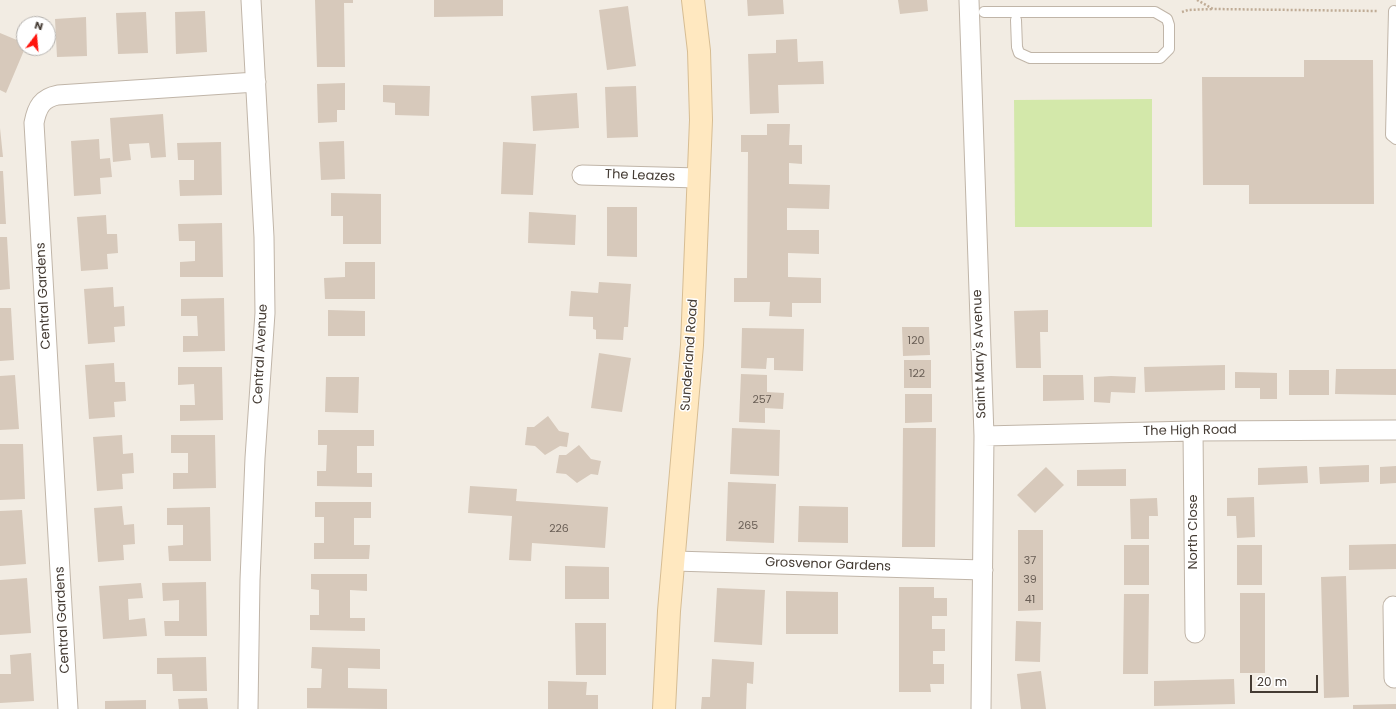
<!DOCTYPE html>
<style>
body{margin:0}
#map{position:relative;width:1396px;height:709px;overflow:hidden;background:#f2ece3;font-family:Poppins,sans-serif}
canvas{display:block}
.north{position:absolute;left:16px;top:16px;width:40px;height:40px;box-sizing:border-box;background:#fff;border:1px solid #b4b1ad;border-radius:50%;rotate:16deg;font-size:11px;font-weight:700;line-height:16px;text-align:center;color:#443b33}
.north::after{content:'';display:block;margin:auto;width:14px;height:18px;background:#ff150d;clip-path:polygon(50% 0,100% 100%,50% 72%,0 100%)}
.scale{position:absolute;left:1250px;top:675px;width:68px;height:18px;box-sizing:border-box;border:2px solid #443b33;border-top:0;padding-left:5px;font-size:12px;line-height:14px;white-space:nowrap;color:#443b33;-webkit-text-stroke:3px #fff;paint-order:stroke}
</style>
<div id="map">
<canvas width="1396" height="709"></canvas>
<div class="north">N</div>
<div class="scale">20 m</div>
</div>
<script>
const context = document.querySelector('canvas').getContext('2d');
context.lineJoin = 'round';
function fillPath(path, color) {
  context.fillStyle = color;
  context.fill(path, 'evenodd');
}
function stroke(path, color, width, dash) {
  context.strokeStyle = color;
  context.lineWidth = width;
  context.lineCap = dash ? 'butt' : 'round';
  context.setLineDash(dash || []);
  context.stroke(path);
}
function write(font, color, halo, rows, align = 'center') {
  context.font = font + ' Poppins,sans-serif';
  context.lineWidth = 3;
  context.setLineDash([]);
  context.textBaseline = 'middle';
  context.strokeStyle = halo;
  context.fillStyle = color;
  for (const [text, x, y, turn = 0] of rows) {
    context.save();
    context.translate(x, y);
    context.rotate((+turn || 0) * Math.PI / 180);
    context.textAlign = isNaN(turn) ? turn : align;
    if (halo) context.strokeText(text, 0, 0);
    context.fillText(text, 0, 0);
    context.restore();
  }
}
fillPath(new Path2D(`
 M1152,99V227H1015L1014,100Z`), '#d3e8aa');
fillPath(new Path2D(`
 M315,0H353V3H344L345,67H317Z
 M434,0H503V16L434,17Z
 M747,0H783L784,14L748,16Z
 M898,0H927L928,11L900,14Z
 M628,6L636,66L607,70L599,10Z
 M205,11L207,52L176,54L175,12Z
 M146,12L148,53L118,54L116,13Z
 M86,17L87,56L57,57L55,19Z
 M0,33L24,43L25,48L6,93L0,90Z
 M797,39L798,62L823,61L824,84L778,85L779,113L750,114L748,54L776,53V40Z
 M1304,60H1373L1374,204H1249V185H1203L1202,77H1304Z
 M345,83V110H337V122L318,123L317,84Z
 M383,85L430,86L429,116L395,115V103L383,102Z
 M636,86L638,137L607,138L605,87Z
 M577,93L579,128L533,131L531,96Z
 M163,114L166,157L151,158L149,143L129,144L131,160L113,162L110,118Z
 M767,124H790L789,145H802V164L789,163V184L830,185L829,209L787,208V230H819V254L788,253V277L821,278V303H792V317L769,316L770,302H734V278H747L748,152H741V135H767Z
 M0,128L3,157H0Z
 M99,139L100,159L110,158L112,177L100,178L101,194L74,196L71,141Z
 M344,141L345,179L321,180L319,142Z
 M221,142L222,195L180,196L179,180H194V160H178L177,143Z
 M503,142L536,144L533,195L501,194Z
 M0,171H3L6,224H0Z
 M331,193L381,194V244H343V216H331Z
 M607,207H637V257L607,256Z
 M529,212L576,215L575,245L528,243Z
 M106,215L107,234H117L118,253L107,254L108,269L81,271L77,217Z
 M222,223L223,277H180V262L195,261V241H179L178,224Z
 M0,237H7L10,289L0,290Z
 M345,262H375V299H325L324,278L345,277Z
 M599,282L631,284L628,327H624L623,340L596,339V330L593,329V317L569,316L571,291L598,293Z
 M113,287L114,307L124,306L125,326L114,327L115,342L88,344L84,289Z
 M224,298L225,351L183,352V336H198L197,316H181V299Z
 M0,308H11L14,360L0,361Z
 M328,310L365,311V336H328Z
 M1048,310V332H1040L1041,368H1016L1014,311Z
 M902,327H929L930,355L903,356Z
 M742,328L804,329L803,371L774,370V358H767L766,369L741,368Z
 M599,353L631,358L622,412L591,408Z
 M904,360H931V388H904Z
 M114,363L115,382H125L126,401L114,402L115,417L89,419L85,365Z
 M1225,365V390L1145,392L1144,367Z
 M178,367H222L223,420L180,421V405H195L194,384L178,385Z
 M1336,369H1396V395L1335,394Z
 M1289,370H1329V395H1289Z
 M1235,372L1277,373V399H1260V388H1235Z
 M741,374L767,375V392L784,393L783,409L765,408V423L739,422Z
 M15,375L19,429L0,430V376Z
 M1043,375H1083L1084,400L1043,401Z
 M1111,376L1136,377L1135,393L1111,392L1110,403L1094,402V377Z
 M326,377H359L358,413L325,412Z
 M905,394H932V422L905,423Z
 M548,416L559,431L569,433L567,447L560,446L545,455L535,446L525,445L527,427H534Z
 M732,428L780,430L779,476L730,474Z
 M903,428H936L935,547H902Z
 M318,430H374V446H357V473H372V487L317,486V471H326L327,445H318Z
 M122,435L123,454L133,453L134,473L122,474L123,489L97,491L93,437Z
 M171,435H215L216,488L173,489V473H188V453H171Z
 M0,444H23L25,499L0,500Z
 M579,445L591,459L601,461L598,475L591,474L577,483L566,474L556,473L559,455H566Z
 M1369,465V482L1320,484L1319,467Z
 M1307,466L1308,483L1258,485V468Z
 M1396,466V483L1380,484V467Z
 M1046,467L1064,485L1035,513L1017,495Z
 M1126,469V486H1077V470Z
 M728,482L776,484L774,543L726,541Z
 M470,486L517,489L516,501L608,507L605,548L532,543L531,561L509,560L512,516L468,513Z
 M1254,497L1255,537L1237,538L1236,516H1227V498Z
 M1157,498L1158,516H1149V539H1131L1130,499Z
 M315,502H371V518H354V545H370L369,559H314V543H324V517H315Z
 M122,506L124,525L134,524L135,544L123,545L124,560L98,562L94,508Z
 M799,506L848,507V543L798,542Z
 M210,507L211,561H169L168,546L183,545V525H167V508Z
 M22,510L26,564L0,566V511Z
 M1018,530H1043V610L1018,611Z
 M1396,544V569L1349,570V545Z
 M1124,545H1149V585H1124Z
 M1237,545H1262V585H1237Z
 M565,566L609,567V599H565Z
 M311,574H367V591L350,590V618H365V631L310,630V615H319V590L311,589Z
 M1346,576L1349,697L1324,698L1321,577Z
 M27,578L31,633L0,635V580Z
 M206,582L207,636H165L164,621H179V600L163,601L162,583Z
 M141,583L143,598L128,599L129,620L145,618L147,636L103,639L99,586Z
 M899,587H934V598H947V616H932V629H945V651H933V664H944V684H930L931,692H899Z
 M717,588L765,590L762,645L714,642Z
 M786,591L838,592V634H786Z
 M1240,593H1265V673H1240Z
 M1124,594H1149L1148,674H1123Z
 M1016,621L1041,622L1040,662L1015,661Z
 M575,623H606V675H576Z
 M312,647L380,649V669L348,668V688L387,689V709L307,708V688H321L322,669L311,668Z
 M31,653L34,701L0,703V674H11L10,655Z
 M206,657L207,691H173L172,674H157V658Z
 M712,659L754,662L753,684L747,683L746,709H701L702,697H710Z
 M1041,671L1046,709H1021L1017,674Z
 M1234,679L1235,704L1154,706V681Z
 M548,681L587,682L586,695H598V709H548Z
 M207,698L208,709H179L178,699Z
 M146,700V709H105V701Z
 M1396,704V709H1353V705Z`), '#d7c9bb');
const lane = new Path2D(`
 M1394,11L1391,135L1396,139
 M984,12H1155L1167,19L1169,25V49L1160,58H1030L1019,53L1017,47L1016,20`);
const street = new Path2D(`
 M969,0L984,436L981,709
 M582,175L699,178
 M1193,431L1195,633
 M984,436L1193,431L1396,430
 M674,561L983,570
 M1393,606L1394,678
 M68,709L34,123C37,107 42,98 58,95L256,82
 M248,709L250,580L255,458L265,313L264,237L251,0`);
const secondary = new Path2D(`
 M664,709L669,611L692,345L701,120L699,51L693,0`);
stroke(lane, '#c0b5a8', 12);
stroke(street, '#c0b5a8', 21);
stroke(secondary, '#d7bd93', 24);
stroke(new Path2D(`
 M1197,0L1213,9L1378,11
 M1182,12L1188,10L1213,9`), '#c0ac96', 2.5, [2, 2]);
stroke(lane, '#fff', 10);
stroke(street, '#fff', 19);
stroke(secondary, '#ffe8c0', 22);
write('11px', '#695e55', null, [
 ["120",916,341],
 ["122",917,374],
 ["257",762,400],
 ["265",748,526],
 ["226",559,529],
 ["37",1030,561],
 ["39",1030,580],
 ["41",1030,600]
]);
write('13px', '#443b33', '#fff', [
 ["The Leazes",640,176,2],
 ["Central Gardens",44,296,-93],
 ["Central Avenue",261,354,-87],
 ["Saint Mary's Avenue",980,354,-92],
 ["Sunderland Road",690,355,-86],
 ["The High Road",1190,431,-1],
 ["North Close",1194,532,-90],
 ["Grosvenor Gardens",828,565,2],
 ["Central Gardens",63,620,-93]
]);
</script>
